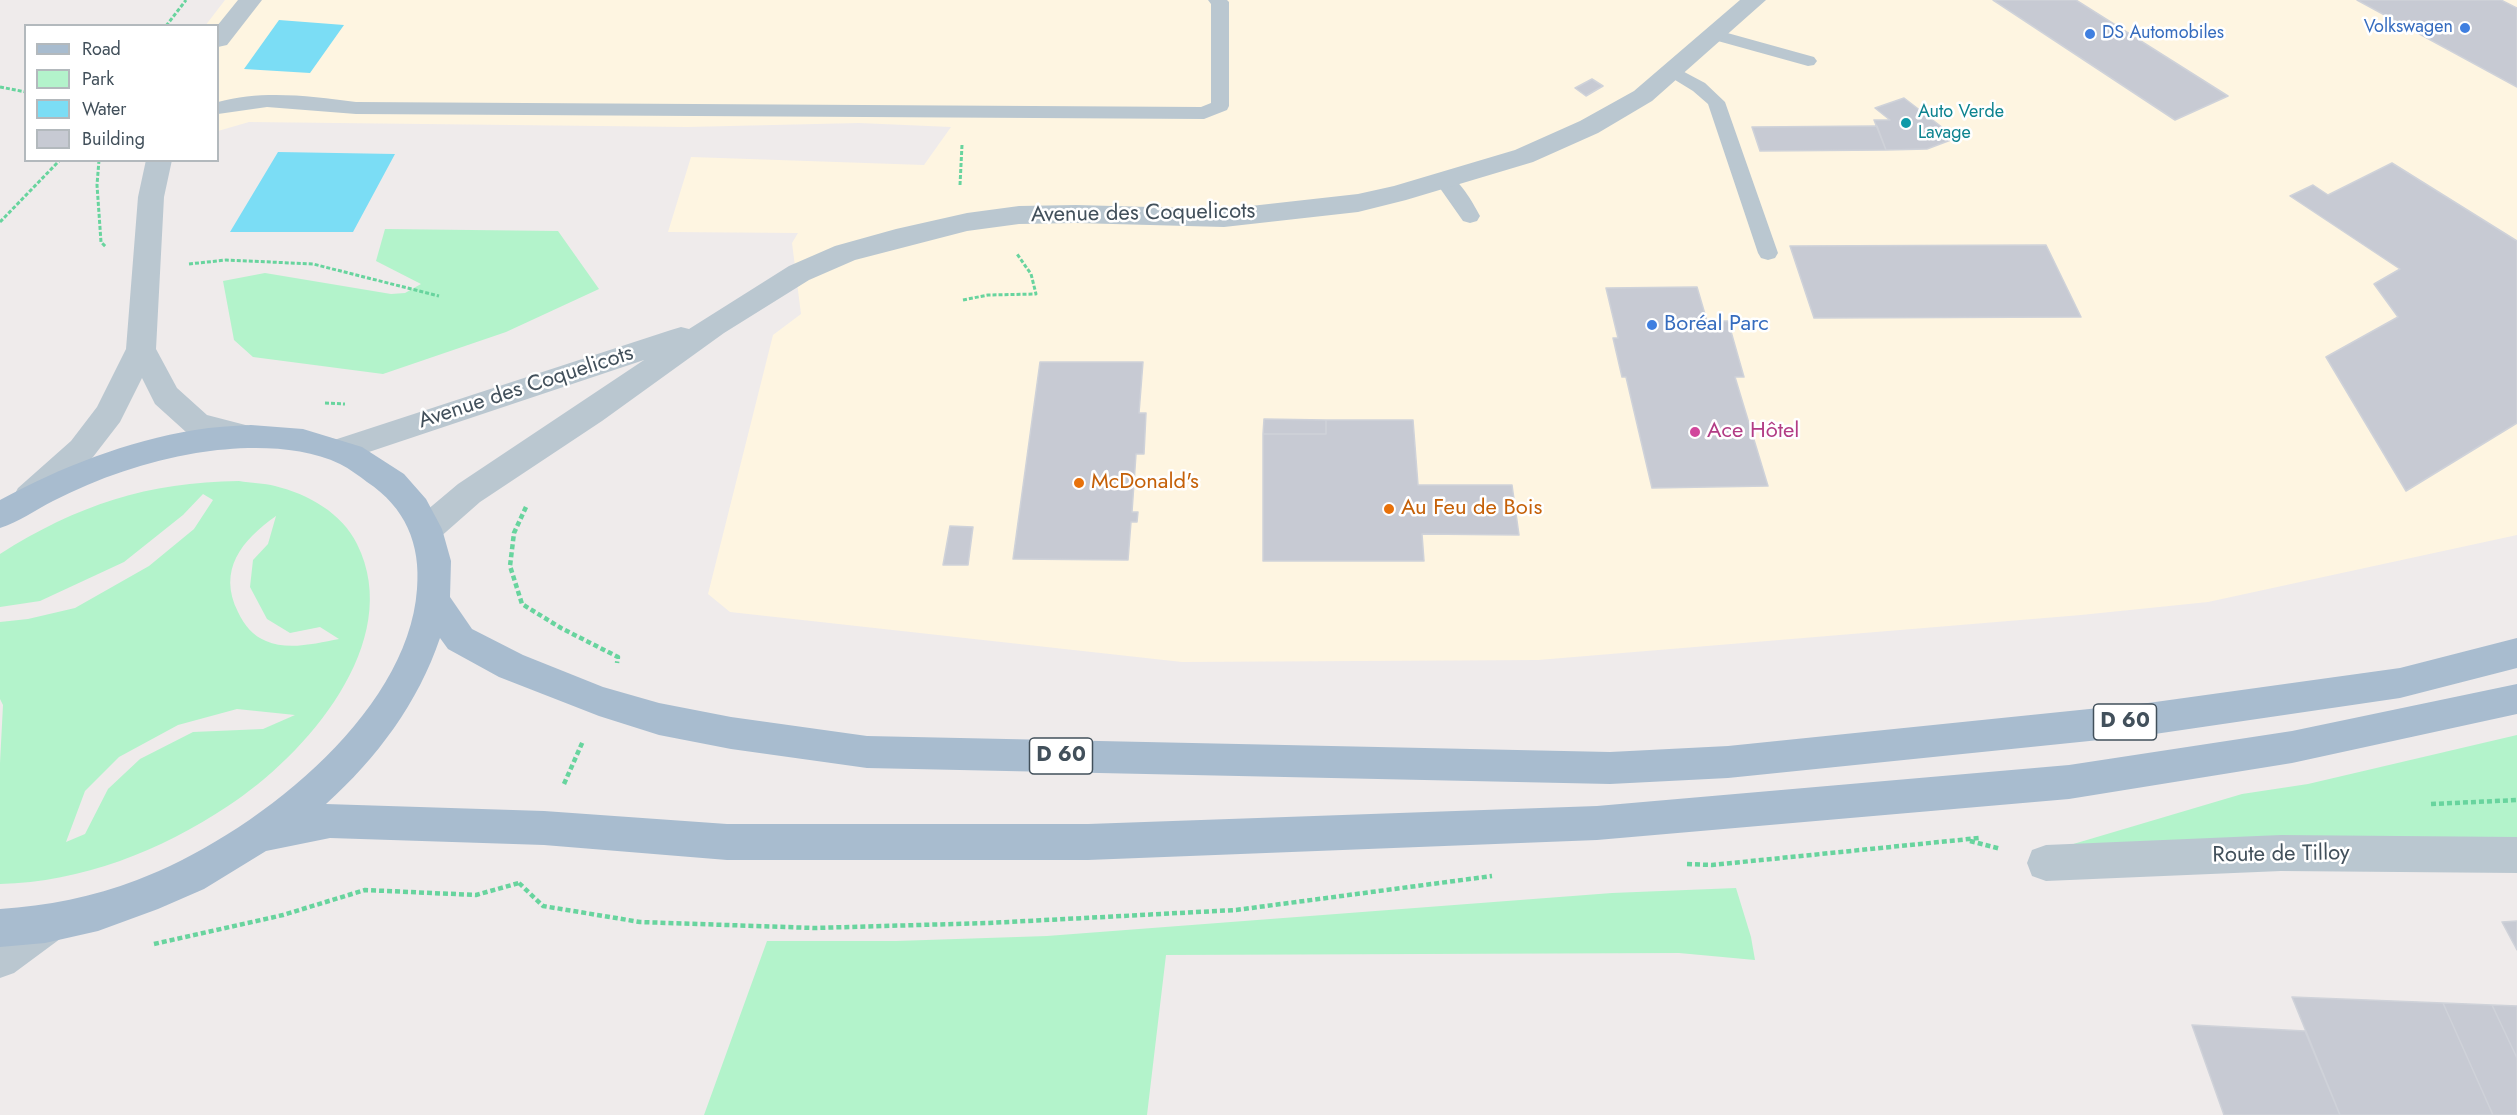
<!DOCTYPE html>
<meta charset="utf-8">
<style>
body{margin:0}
#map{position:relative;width:2517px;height:1115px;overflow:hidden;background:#efebeb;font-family:Jost,sans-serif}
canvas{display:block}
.legend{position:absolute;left:24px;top:24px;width:195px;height:138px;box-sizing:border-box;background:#fff;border:2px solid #b3b9bd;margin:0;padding:8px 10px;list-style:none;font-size:18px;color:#42505b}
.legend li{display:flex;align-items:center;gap:12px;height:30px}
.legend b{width:30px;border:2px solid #b3b9bd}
</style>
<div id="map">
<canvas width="2517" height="1115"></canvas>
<ul class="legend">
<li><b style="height:8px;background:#a8bccf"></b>Road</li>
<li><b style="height:16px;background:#b3f3cb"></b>Park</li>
<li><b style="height:16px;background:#7bddf5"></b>Water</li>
<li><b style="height:16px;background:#c7cad3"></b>Building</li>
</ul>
</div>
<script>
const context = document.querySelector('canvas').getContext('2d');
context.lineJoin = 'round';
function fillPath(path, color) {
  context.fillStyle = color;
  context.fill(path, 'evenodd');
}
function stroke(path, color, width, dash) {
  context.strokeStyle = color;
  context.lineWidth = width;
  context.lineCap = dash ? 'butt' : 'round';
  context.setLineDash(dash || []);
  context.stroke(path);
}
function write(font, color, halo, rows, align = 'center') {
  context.font = font + ' Jost,sans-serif';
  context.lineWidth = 5;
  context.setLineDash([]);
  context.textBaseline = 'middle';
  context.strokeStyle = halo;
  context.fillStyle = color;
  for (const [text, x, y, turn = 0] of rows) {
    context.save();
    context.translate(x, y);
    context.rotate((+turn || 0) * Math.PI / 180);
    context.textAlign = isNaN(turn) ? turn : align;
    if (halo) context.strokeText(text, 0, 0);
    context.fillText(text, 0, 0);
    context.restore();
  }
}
fillPath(new Path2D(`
 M225,0H2517V535L2208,602L2081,615L1538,660L1182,662L730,612L708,594L773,335L801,314L792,243L798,233L668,232L691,157L924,165L951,127L859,123L687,127L249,122L218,131V26H205Z`), '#fef5e1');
fillPath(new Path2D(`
 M385,229L558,231L599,289L506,332L383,374L253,357L234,340L223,281L265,273L391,294L405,293L421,284L376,261Z
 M239,481C251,483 264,483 275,486C308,494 342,513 357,544C406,642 305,756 228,806C160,851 82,882 0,884V763L3,705L0,699V622L28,619L75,608L149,566L194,529L213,500L203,494L183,515L124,562L40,601L0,607V554C77,505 148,482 239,481ZM276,516L268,544L253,560L250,587L267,619L290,633L320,627L339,639C317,643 288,651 266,641C253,636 244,625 238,612C217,570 242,540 276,516ZM237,709L295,715L263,729L193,732L140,759L108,789L85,834L66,842L85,791L119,757L178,725Z
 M2517,735V855L2070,845L2242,794L2308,784Z
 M1736,888L1751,937L1755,960L1679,953L1166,955L1147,1115H704L767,941H896L1047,936L1612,893Z`), '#b3f3cb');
fillPath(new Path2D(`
 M279,20L344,25L310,73L244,69Z
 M278,152L395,154L353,232H230Z`), '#7bddf5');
const building = new Path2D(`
 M1993,0H2076L2228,96L2175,120Z
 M2357,0H2501L2517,8V87Z
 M1592,79L1603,86L1586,96L1575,88Z
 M1904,98L1956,138L1927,149L1886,150L1874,120H1890L1875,108Z
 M1877,126L1886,150L1760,151L1752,127Z
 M2392,163L2517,241V423L2406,491L2326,357L2398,317L2374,284L2400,269L2290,196L2313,185L2328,195Z
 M2046,245L2081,317L1814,318L1790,246Z
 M1697,287L1707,321H1728L1744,377H1735L1768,486L1652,488L1626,377H1622L1613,338H1618L1606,288Z
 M1040,362H1143L1139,413H1146L1144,454H1136L1132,512H1138L1137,522H1131L1128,560L1013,559Z
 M1264,419L1326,420V434H1263Z
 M1326,420H1413L1418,485H1512L1519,535L1422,534L1424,561H1263V434H1326Z
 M950,526L973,527L968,565H943Z
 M2517,921V950L2502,922Z
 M2292,997L2443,1003L2493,1115H2340Z
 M2443,1003L2492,1005L2517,1058V1115H2493Z
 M2492,1005L2517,1006V1058Z
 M2192,1025L2305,1031L2340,1115H2224Z`);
fillPath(building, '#c7cad3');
stroke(building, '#cfd2d9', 1.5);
stroke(new Path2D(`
 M166,26L186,0
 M0,87L26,92
 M99,160L97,185L101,242L106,247
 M960,185L962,145
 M0,222L60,160
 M189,264L226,260L313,264L439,296
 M963,300L988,295L1036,294L1031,274L1017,254
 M325,403L345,404`), '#68d49e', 3, [4, 2]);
stroke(new Path2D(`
 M526,507L514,533L510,566L522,604L561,628L618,657L617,663
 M564,784L583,741
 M2431,804L2517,800
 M1970,841L2001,849
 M1687,864L1712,865L1979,838
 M519,883L543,906L640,922L814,928L989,923L1236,910L1492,876
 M154,944L283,915L365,890L476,895L519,883`), '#68d49e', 4.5, [5, 3]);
fillPath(new Path2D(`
 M1208,0H1227L1229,2V106L1227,110L1204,119L356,114L267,107L218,114V102C263,90 310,96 356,102L1201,107L1211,103V4Z
 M1713,29L1814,57L1817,61L1814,65L1808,66L1707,38L1704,34L1707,30Z
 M1673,66L1705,83L1725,102L1778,253L1775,258L1768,260L1761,258L1758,253L1708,104L1693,91L1667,75L1664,71L1667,67Z
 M1444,174C1460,178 1472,202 1480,216L1477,221L1470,223L1463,221L1437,184L1434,180L1437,176Z`), '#bac7d0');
fillPath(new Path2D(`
 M238,0H262L227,45L218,47L217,26Z
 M1740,0H1766L1652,101L1598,133L1533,162L1406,200L1358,212L1224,227L1076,223L1019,224L967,231L855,260L809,280L724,333L602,421L480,502L438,539L426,543L414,539L410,530L414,521L458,484L644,360L339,462L328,458L323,450L328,442L671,330L681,327L689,329L789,266L835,246L896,229L967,213L1019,206L1076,205L1224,209L1358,194L1394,186L1515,150L1580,121L1634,91Z
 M146,160H172L164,197L156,349L177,388L207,415L257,428L261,436L257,444L246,448L186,432L155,404L142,378L120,422L93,457L40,506L29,510L18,506L13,497L18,488L71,441L97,407L126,349L138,197Z
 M2281,835L2517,837V873L2281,871L2046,881L2032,876L2027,863L2032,850L2046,845Z
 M50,904L64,910L70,923L64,936L14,973L0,978V935L36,910Z`), '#bac7d0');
fillPath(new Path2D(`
 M251,425L303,429L362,447L404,474L426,499L442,529L451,561L450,597L472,629L523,655L603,687L659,703L731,717L867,736L1610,752L1728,746L2148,703L2400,668L2517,638V668L2400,698L2148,735L1728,778L1610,784L867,768L731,749L659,735L599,716L499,677L448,649L440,638C418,703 377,758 326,804L544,811L727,824H1088L1597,806L2069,765L2292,731L2517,684V714L2292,763L2069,799L1597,840L1088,860H727L544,845L330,838L266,851L204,889L158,909L98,931L45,943L0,947V909C47,906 93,897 137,880C249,838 408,717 417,589C421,544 405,507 367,482C359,476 350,469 340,464C298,444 241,446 196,453C147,461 98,478 53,501C35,510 19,522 0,528V500C61,467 127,441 195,430C213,427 232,426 251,425Z`), '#a8bccf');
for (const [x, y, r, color] of [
 [2465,28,6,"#3f7fe0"],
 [2090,34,6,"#3f7fe0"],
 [1906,123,6,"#0f9aa8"],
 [1652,325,6,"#3f7fe0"],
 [1695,432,6,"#d1479c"],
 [1079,483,6,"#e8710a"],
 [1389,509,6,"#e8710a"]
]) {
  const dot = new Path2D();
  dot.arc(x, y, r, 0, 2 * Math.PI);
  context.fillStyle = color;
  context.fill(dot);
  stroke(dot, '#fff', 2);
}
write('18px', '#366cbe', '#fff', [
 ["Volkswagen",2453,28],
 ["DS Automobiles",2102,34,"left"]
], 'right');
write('18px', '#0d838f', '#fff', [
 ["Auto Verde",1918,113],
 ["Lavage",1918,134]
], 'left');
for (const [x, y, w] of [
 [2125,722,63],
 [1061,756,63]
]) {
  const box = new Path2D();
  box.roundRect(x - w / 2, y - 18, w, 36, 4.5);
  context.fillStyle = '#fff';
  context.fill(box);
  stroke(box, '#42505b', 1.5);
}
write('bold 21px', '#42505b', null, [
 ["D 60",2125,722],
 ["D 60",1061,756]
]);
write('22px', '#42505b', '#fff', [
 ["Avenue des Coquelicots",1143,214,-1],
 ["Avenue des Coquelicots",526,388,-18],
 ["Route de Tilloy",2281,855,-1]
]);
write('22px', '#366cbe', '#fff', [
 ["Boréal Parc",1664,325]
], 'left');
write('22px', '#b23c85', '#fff', [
 ["Ace Hôtel",1707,432]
], 'left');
write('22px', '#c56008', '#fff', [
 ["McDonald's",1091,483],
 ["Au Feu de Bois",1401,509]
], 'left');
</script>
